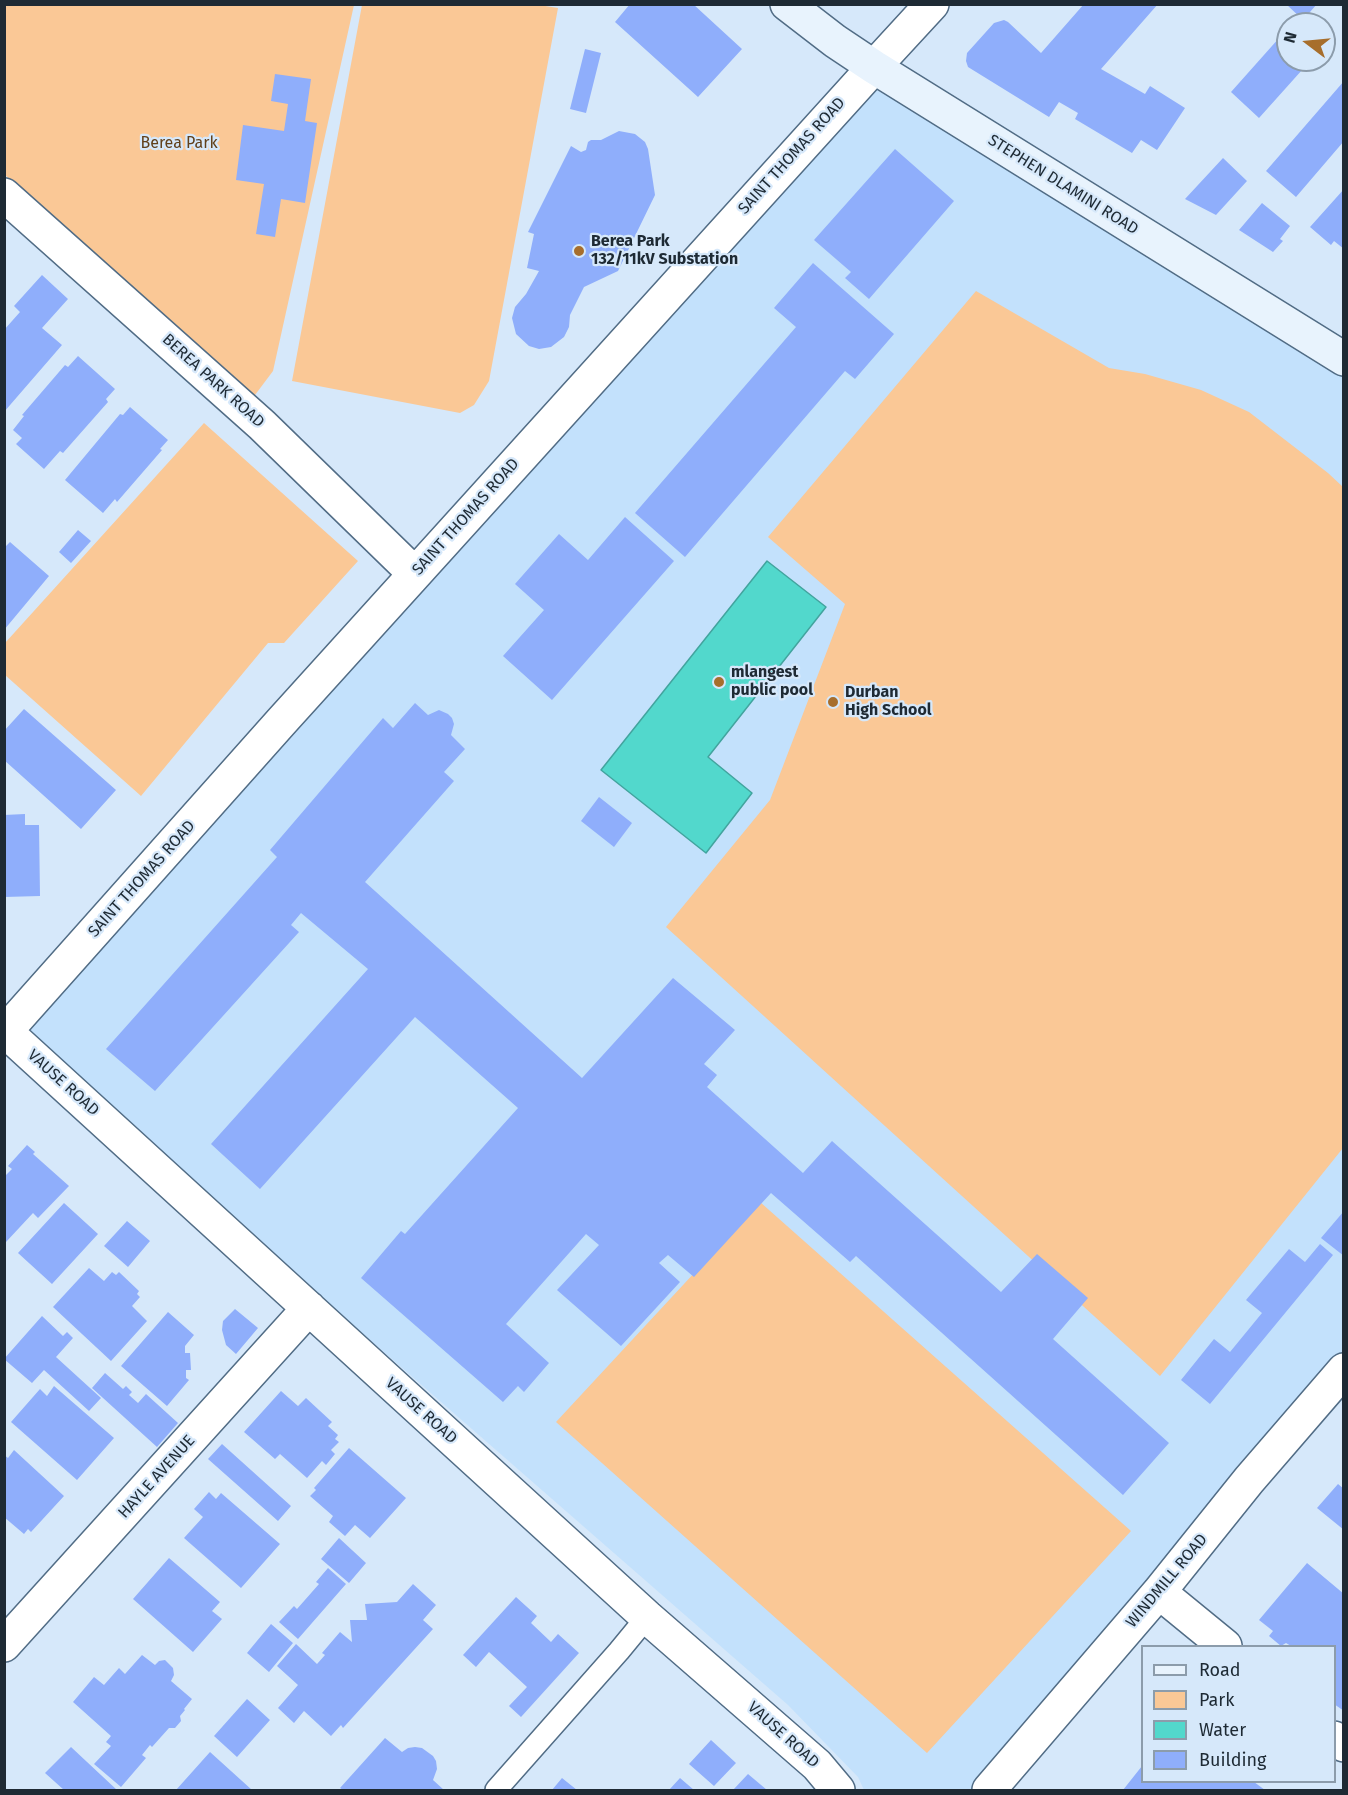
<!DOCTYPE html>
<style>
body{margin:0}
#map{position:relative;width:1348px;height:1795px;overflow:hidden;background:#d6e8fa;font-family:"Fira Sans",sans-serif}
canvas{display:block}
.frame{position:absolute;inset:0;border:6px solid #1e2a34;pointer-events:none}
.legend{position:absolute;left:1141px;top:1645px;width:195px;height:138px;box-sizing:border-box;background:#d6e8fa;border:2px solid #8c9cab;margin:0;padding:8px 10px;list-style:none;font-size:18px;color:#1e2a34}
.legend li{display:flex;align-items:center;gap:12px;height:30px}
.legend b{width:30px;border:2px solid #8c9cab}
.north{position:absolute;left:1276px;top:12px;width:60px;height:60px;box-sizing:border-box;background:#d6e8fa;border:2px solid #8c9cab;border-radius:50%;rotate:286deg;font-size:16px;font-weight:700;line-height:24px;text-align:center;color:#1e2a34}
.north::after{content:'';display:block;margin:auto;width:21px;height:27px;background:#a76e2c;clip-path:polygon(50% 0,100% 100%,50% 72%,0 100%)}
</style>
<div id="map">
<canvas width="1348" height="1795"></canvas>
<div class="frame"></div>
<ul class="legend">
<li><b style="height:8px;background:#e8f3fd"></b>Road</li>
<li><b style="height:16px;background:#fac896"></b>Park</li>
<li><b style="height:16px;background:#52d8cc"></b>Water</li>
<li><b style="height:16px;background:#8faefb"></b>Building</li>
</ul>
<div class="north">N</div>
</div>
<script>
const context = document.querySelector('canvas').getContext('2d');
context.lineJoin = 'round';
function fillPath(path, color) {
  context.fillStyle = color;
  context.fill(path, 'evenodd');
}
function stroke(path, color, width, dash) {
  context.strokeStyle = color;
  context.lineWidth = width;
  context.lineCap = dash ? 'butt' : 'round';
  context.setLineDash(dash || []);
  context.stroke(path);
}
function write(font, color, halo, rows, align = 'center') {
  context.font = font + ' "Fira Sans",sans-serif';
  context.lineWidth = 4.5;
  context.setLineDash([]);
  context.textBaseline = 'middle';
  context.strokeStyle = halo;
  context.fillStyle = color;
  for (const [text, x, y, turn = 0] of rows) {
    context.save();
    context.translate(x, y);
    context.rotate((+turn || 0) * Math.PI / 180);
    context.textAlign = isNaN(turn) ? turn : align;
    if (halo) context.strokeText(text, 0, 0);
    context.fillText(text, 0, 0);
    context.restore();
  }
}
fillPath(new Path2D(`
 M877,83L1343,367V1361L984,1790H864L858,1777L788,1705L23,1037Z`), '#c3e1fc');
fillPath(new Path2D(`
 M5,5H354L273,371L252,399L5,175Z
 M539,5L558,8L489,381L474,405L460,413L292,381L362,5Z
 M976,291L1109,368L1145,374L1201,390L1249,412L1328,473L1343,487V1148L1160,1376L666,927L770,800L845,604L768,537Z
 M204,423L358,561L284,643H268L141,796L5,675V643Z
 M760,1202L1131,1531L927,1753L556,1422Z`), '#fac896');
const water = new Path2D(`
 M767,561L826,607L708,757L752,793L706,853L601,770Z`);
fillPath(water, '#52d8cc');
stroke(water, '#42a49e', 1.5);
fillPath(new Path2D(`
 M630,4H693L742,49L698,97L615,22Z
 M1084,4H1158L1101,69L1145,94L1150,86L1185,108L1157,150L1141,140L1132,153L1075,119L1078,113L1059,102L1049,117L968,67L966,61L967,53L994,23L1004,20L1008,22L1041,53Z
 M1286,4H1317L1303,20Z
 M1288,28V60H1311L1259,118L1231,92Z
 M585,49L601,53L586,113L570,109Z
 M275,74L311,79L305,121L317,123L305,203L281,199L275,237L256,234L264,184L236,180L243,125L284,131L288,104L271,101Z
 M1344,81V141L1296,197L1266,171Z
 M619,131L635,134L645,142L648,149L655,195L618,271L584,287L570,315L569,327L564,337L551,347L539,349L529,346L516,334L512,318L515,307L526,294L539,271L527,268L534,234L528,232L571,146L581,152L586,150L588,142L591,140H601Z
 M895,149L954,201L869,299L845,278L851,272L814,240Z
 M1223,158L1247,181L1216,215L1185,199Z
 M1344,189V249L1334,241L1331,245L1310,227Z
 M1262,203L1290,226L1280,239L1283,241L1273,252L1239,230Z
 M813,263L894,334L855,379L845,371L685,557L635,513L796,327L774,308Z
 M42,275L68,299L42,328L62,345L4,412V330L20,312L14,306Z
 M78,356L115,389L106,399L108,402L63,453L60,451L44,469L16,444L22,438L13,430L24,416L22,415L65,365L68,367Z
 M130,407L168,440L160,449L162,450L117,502L115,499L103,513L65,480L120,414L123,415Z
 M625,517L674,561L552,700L503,656L544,610L515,584L559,534L588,560Z
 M78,530L91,541L71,563L59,552Z
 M10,542L49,576L4,630V548Z
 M415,703L428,715L439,710L448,714L452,718L454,724L451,735L465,749L444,772L454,781L365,882L582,1078L673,978L735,1030L704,1064L717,1075L707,1087L803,1173L832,1141L1001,1292L1037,1254L1088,1298L1053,1339L1169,1443L1123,1495L856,1256L850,1262L771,1193L694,1277L668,1255L659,1263L680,1282L621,1346L557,1290L599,1245L586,1234L506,1324L549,1363L524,1392L518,1386L503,1402L361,1278L401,1231L405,1234L518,1108L415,1017L260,1189L211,1144L368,969L301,913L291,925L299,932L155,1091L106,1049L277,857L270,850L383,718L393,728Z
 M24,709L116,790L81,829L4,760V731Z
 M599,797L632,823L614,847L581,821Z
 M25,814V825H39L40,896L4,897V815Z
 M27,1145L35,1152L33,1154L69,1186L38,1218L33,1213L6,1242L4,1241V1177L12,1169L8,1166Z
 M64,1203L98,1234L52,1284L18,1253Z
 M1344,1211V1256L1321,1238Z
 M127,1221L150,1241L128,1267L104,1246Z
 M1320,1244L1333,1255L1210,1404L1181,1380L1214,1339L1230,1352L1262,1313L1246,1300L1289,1249L1305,1262Z
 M89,1268L104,1281L112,1272L116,1275L119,1272L139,1291L137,1294L140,1297L132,1306L147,1321L111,1361L53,1307Z
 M235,1309L258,1328L236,1354L226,1345L222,1330L223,1321Z
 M168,1312L194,1335L185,1346V1353H190L191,1370H186V1378L189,1380L167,1406L121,1366Z
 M42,1316L63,1336L67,1332L73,1338L56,1357L101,1398L89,1411L44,1370L32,1383L4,1359Z
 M105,1373L123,1389L126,1386L132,1392L129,1395L138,1403L146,1394L178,1423L157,1447L92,1388Z
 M54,1386L114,1438L77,1480L11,1422L40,1389L47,1396Z
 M281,1391L298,1406L306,1398L332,1422L328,1426L338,1435L335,1439L339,1442L331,1450L335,1454L326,1465L322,1461L307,1478L280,1454L275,1459L244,1432Z
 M222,1444L291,1506L278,1521L208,1459Z
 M349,1448L406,1498L370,1538L355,1525L345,1536L329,1522L333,1516L310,1496L316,1490L314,1488Z
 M14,1450L64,1496L31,1532L28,1529L24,1534L4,1517V1455L8,1458Z
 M1338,1484L1344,1489V1530L1317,1508Z
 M209,1492L216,1499L221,1493L280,1544L241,1588L184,1538L203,1517L194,1509Z
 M339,1538L366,1563L349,1583L321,1559Z
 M169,1558L220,1602L212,1611L222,1619L193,1652L133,1599Z
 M1307,1563L1344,1594V1711L1334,1704V1646H1291L1286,1643L1281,1646L1269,1636L1273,1631L1259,1620Z
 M328,1568L346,1584L298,1639L279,1622L294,1606L297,1609L319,1584L316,1582Z
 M413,1584L436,1605L423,1620L433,1629L343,1728L341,1725L331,1736L304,1711L294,1723L278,1708L298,1685L277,1666L296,1644L317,1664L325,1655L322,1653L340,1632L352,1642L350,1620H367L365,1604L397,1602Z
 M516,1597L537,1616L531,1623L551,1642L558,1634L579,1653L521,1717L509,1706L527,1687L489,1652L476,1667L463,1655Z
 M271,1624L293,1643L269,1672L247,1653Z
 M142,1655L155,1665L159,1661L165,1660L173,1668L174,1675L171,1681L192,1699L184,1709L185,1710L180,1716L181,1721L175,1728H169L152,1747L150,1745L142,1755L146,1758L121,1787L94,1764L111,1746L106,1742L111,1736L73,1702L94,1677L104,1685L119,1668L125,1674Z
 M247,1699L270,1720L237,1757L214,1736Z
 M385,1738L402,1752L408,1748L415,1747L422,1748L433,1756L436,1761L437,1769L433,1780L444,1790H343L340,1788Z
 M711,1740L736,1763L714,1786L689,1764Z
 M71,1747L117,1790H64L45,1773Z
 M210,1752L252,1790H176Z
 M1142,1766V1782H1254L1265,1790H1123Z
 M748,1774L767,1790H733Z
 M562,1778L577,1790H552Z
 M680,1778L694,1790H669Z`), '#8faefb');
const service = new Path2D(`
 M496,1790L619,1651L647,1617`);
const minor = new Path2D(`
 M4,195L262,425L415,574
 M4,1030L647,1617L817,1765L838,1790
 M4,1033L281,722L874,67L932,4
 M1159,1592L1225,1646
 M4,1645L309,1308
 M1334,1738L1344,1745
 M989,1790L1159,1592L1249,1480L1344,1370`);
const secondary = new Path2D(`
 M787,4L835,41L874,67L1344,359`);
stroke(service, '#516c85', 24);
stroke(minor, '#516c85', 36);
stroke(secondary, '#516c85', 36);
stroke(service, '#fff', 21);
stroke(minor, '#fff', 33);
stroke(secondary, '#e8f3fd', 33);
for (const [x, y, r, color] of [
 [579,251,6,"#a76e2c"],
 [719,682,6,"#a76e2c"],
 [833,702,6,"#a76e2c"]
]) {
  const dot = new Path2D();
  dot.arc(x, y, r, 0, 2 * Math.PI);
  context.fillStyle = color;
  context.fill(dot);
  stroke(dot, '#d6e8fa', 2);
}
write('16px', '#61401a', '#d6e8fa', [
 ["Berea Park",179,144]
]);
write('16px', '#1e2a34', '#d6e8fa', [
 ["SAINT THOMAS ROAD",792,156,-48],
 ["STEPHEN DLAMINI ROAD",1063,185,32],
 ["BEREA PARK ROAD",213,381,42],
 ["SAINT THOMAS ROAD",466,517,-48],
 ["SAINT THOMAS ROAD",142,879,-48],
 ["VAUSE ROAD",63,1083,42],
 ["VAUSE ROAD",421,1411,42],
 ["HAYLE AVENUE",157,1477,-48],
 ["WINDMILL ROAD",1167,1581,-50],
 ["VAUSE ROAD",783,1735,42]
]);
write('bold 16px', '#1e2a34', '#d6e8fa', [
 ["Berea Park",591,242],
 ["132/11kV Substation",591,260],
 ["mlangest",731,673],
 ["public pool",731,691],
 ["Durban",845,693],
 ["High School",845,711]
], 'left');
</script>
